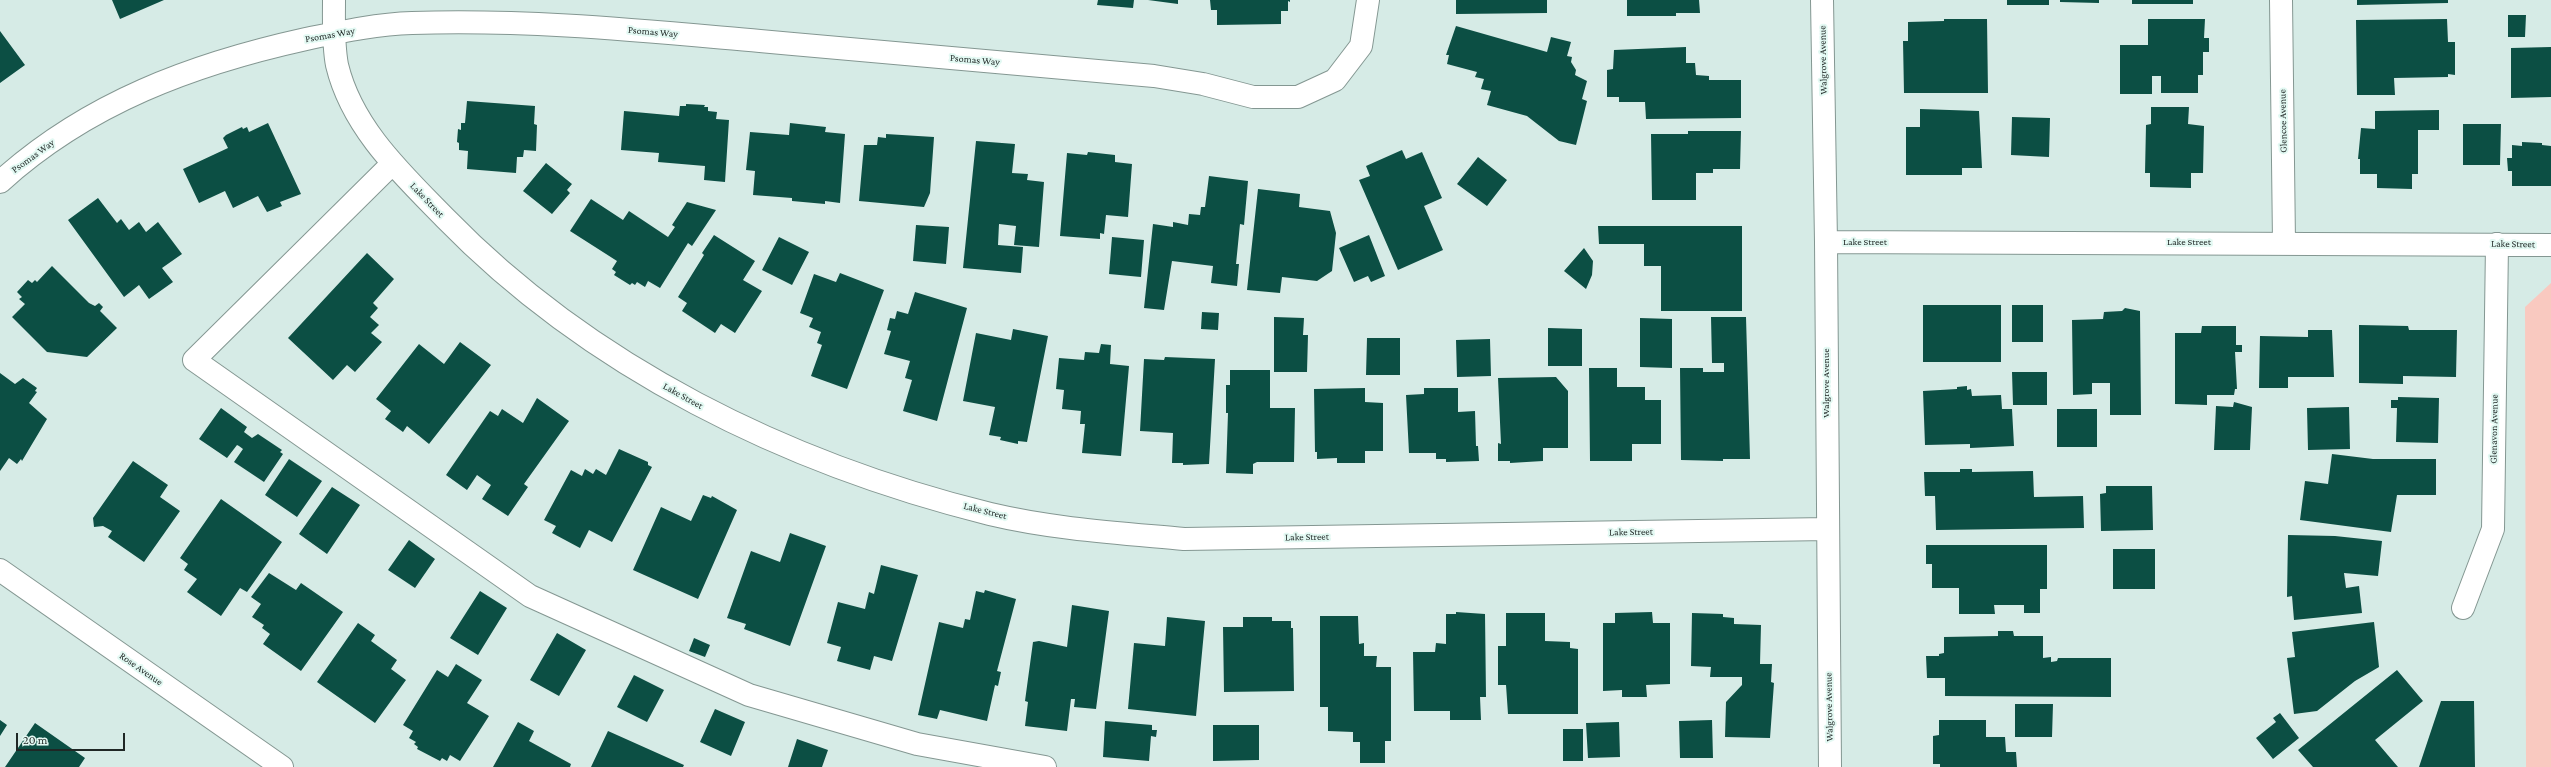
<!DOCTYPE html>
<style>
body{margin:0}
#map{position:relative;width:2551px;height:767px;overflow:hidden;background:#d6ebe6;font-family:"Crimson Pro",serif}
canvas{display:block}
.scale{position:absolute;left:16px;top:733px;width:109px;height:18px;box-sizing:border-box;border:2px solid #1f2725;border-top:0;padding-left:5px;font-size:12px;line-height:14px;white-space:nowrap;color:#1f2725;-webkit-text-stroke:3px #e3f9f3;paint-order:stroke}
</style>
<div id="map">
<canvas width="2551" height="767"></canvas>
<div class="scale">20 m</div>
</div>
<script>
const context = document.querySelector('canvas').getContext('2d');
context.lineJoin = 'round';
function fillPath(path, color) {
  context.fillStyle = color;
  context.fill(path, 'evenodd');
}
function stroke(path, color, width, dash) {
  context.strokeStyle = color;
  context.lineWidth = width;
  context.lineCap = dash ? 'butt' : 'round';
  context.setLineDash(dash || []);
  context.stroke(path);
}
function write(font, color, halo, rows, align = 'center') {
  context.font = font + ' "Crimson Pro",serif';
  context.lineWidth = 4;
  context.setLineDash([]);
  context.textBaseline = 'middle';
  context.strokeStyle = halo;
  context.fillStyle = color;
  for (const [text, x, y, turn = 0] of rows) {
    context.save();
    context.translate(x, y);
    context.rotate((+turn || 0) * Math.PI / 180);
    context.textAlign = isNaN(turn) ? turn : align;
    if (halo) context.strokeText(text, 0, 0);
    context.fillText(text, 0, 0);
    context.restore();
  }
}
fillPath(new Path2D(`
 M2551,283V767H2526L2525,307Z`), '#f9c9c0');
fillPath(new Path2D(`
 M112,0H164L120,19Z
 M1098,0H1134L1133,8L1097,5Z
 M1148,0H1178V4Z
 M1210,0H1290V2L1288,1V11H1281V24L1217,25V10H1211Z
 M1456,0H1547V13L1456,14Z
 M1627,0H1699L1700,13H1676V16H1627Z
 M2007,0H2049V5H2007Z
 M2060,0H2099V3L2060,2Z
 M2132,0H2193V4H2132Z
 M2357,0H2448V3L2357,5Z
 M2508,15H2526L2525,37H2508Z
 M1944,19H1987L1988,93H1904L1903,41H1908V22L1944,21Z
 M2148,19H2205L2204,38H2209V52H2203V75H2198V93H2161V76H2152V94H2120V45H2148Z
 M2447,19L2448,42H2455V75L2448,74V77L2394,78L2395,95H2357L2356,20Z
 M1456,26L1547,52L1551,37L1571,42L1567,56L1572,57L1571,62L1576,70L1575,75L1587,81L1582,99L1587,101L1576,145L1559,141L1527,116L1487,105L1491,91L1481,89L1484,79L1475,77L1477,72L1447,64L1449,55H1446Z
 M0,31L25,65L0,83Z
 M1686,47V63H1695L1696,75L1709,76V80H1741V118L1646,119L1645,102H1619V97H1607V70L1613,69L1614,50Z
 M2551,47V97L2511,98V48Z
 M467,101L535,106L534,124L537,125L536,151L524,150L523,157H517L516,173L467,169L468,151L459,150V143L457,142L458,129L461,130V123H465Z
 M686,104L705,105L704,107H708V111L717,112L716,119L729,120L725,182L704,180L705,166L658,162L659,153L621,150L624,111L679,116L680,106H686Z
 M2151,107H2189L2188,124L2204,126L2203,173H2191V188L2150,187V173H2145L2146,125L2151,124Z
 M1920,109L1979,111L1982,168H1962V175H1906V127H1920Z
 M2439,110V130H2418V174H2412V189L2377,188V174H2360V159H2358L2361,128L2375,129V111Z
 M2012,117L2050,118L2049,157L2011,155Z
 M268,123L301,194L280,202L282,206L267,212L258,196L233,208L225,191L199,203L183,169L228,148L223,138L226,135L242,127L243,129L247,127L249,132Z
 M790,123L826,127L825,132L845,134L840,203L825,201V204L792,201V198L753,195L755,171L746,170L750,132L789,135Z
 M2463,124H2501L2500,165H2463Z
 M1688,131H1741L1740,169H1713V173H1696V200H1652L1651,134H1688Z
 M886,134L934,137L930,193L924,207L859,201L864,145H877L878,137L886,138Z
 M976,141L1015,144L1012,173L1028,174L1027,180L1044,182L1039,247L1014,245L1016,226L999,224L998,245L1023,247L1021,273L963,268Z
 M2522,142L2542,143V145L2551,146V186H2512V171H2508L2507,158H2512V145L2522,146Z
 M1402,150L1406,159L1422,152L1442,198L1424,206L1443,250L1398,270L1359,180L1370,176L1366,166Z
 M1088,152L1115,155V162L1132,164L1128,217L1106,215L1104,234L1100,233V239L1060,236L1067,153L1087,155Z
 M1478,157L1507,180L1487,206L1457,184Z
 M546,163L572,184L567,190L570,193L552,214L523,191Z
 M1209,176L1248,181L1244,225L1240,224L1236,264H1239L1237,286L1211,283L1213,266L1172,261L1164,310L1144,308L1153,224L1173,227V222L1188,225L1189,214L1200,215L1201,207H1205Z
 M1258,189L1300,194L1299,207L1330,211L1336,233L1332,271L1317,281L1282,277L1280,293L1247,290Z
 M98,198L117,223L121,219L129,230L139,222L146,232L158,222L182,254L162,268L173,282L149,299L139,285L124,297L68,220Z
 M591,199L623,220L629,211L668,237L675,227L672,225L687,202L716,210L692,246L688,243L660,288L648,281L645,287L637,282L635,285L632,283L630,285L614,275L616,272L612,269L617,261L570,231Z
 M916,225L949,227L946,264L913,261Z
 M1598,226H1742V311H1661V266H1644V244H1599Z
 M714,235L755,261L743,280L762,291L735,333L721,324L715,333L682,311L687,303L678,297L704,255L702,253Z
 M1369,235L1385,276L1371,282L1368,276L1354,282L1339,248Z
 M779,237L809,252L792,285L762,270Z
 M1112,237L1144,240L1141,277L1109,274Z
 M1584,248L1593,261L1592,275L1586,289L1564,271Z
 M367,253L394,279L373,303L378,308L370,317L379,325L371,333L382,342L355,372L347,365L333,380L288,338Z
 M52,266L89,303L95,306L99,303L103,307L100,311L117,328L87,357L47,352L12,317L25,304L19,299L22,297L17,292L28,280L32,283L35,280L37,282Z
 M840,273L884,290L847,389L811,376L822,345L817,343L821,332L809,327L813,318L800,313L814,274L836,282Z
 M915,292L967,308L937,421L903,411L912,380L905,378L910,361L884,354L891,331L887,330L890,318L895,319L897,311L908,314Z
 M1923,305H2001V362H1923Z
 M2012,305H2043V342H2012Z
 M2125,308L2140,311L2141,415H2110V383H2092V394L2073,395L2072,320L2103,319L2104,312L2122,311Z
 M1202,312L1219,313L1218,330L1201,329Z
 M1274,317L1304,318L1303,335H1308L1307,372H1274Z
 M1711,317H1746L1750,459H1723V461L1681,460L1680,368H1703V372H1724V363H1712Z
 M1640,318L1672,319V368L1640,367Z
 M2359,325L2408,326L2409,330H2457L2456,377L2403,376V384L2359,383Z
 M2202,326H2236V345H2242V352H2235L2237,389H2235L2234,395H2207V405L2175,404V333H2201Z
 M1548,328L1582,329V366H1548Z
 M1013,329L1048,336L1027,442L1018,441V444L1000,440L1001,437L989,435L995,407L963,401L976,333L1011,340Z
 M2308,330H2332L2334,377H2288V388H2259L2260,336L2308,337Z
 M1367,338H1400V375H1366Z
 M1490,339L1491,376L1457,377L1456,340Z
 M460,342L491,365L429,444L407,426L403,432L385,419L391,411L376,399L419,344L444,364Z
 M1101,344L1111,345L1110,364L1129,366L1121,456L1082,453L1085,424H1080L1081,411L1062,409L1064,390L1056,389L1059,358L1084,360L1085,352L1099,353Z
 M1165,357L1215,359L1209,464L1183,465V463H1172L1173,433L1140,431L1144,359L1164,360Z
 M1589,368H1617V387H1645V400H1661V444H1632V461H1590Z
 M1230,370H1270V408H1295L1294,462H1257L1253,464V474L1226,473L1228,413H1226V385H1230Z
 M2012,372H2047V405H2013Z
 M0,373L15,384L23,378L37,388L35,391L37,392L29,403L47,419L22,461L21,459L17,464L9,458L0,471Z
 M1556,377L1568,391V448H1543V461L1510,463V461H1498V443L1501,444L1498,378Z
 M1967,386V390L1971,389L1972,396L2001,395L2002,409H2012L2014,446L1970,448V444L1925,445L1923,391L1957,389V387Z
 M1365,388V402L1383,403V451H1365V463H1337V458L1317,459V452H1315L1314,389Z
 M1424,388H1458V412L1475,411L1476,446H1478L1479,461L1446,462V459H1436V453H1409L1406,395L1424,394Z
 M2398,397L2439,398L2438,443L2396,442L2397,408H2391V400H2398Z
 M537,398L569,421L524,484L528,487L508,516L482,499L491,485L477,475L467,490L446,475L490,411L498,416L502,409L523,423Z
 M2234,402L2252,407L2250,450H2214L2216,406L2233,407Z
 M2349,407L2350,449L2308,450L2307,408Z
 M221,408L247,427L244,432L252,438L258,434L282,450L280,452L283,454L264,482L234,462L243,449L239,446L237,445L227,458L199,439Z
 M2057,409H2097V447H2057Z
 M619,449L648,462V465L652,467L612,542L589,530L580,548L552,533L556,526L544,520L571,470L582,476L585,469L593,474L596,469L606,475Z
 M2332,454L2373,459H2436V495H2397L2391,532L2300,520L2305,481L2328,484Z
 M289,459L322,481L297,517L265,495Z
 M133,461L168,485L160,497L180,511L144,562L108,537L112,531L103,526L94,527L93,518Z
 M1960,469H1972V472L2033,471L2034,497L2083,496L2084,528L1936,530L1935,496H1925L1924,472H1960Z
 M2106,486H2152L2153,530L2101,531L2100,494L2106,493Z
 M332,487L360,505L327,554L299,534Z
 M703,495L711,498L712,496L737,510L698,599L633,570L661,507L691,521Z
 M221,499L282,542L247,592L240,588L221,616L187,592L197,579L184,570L188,564L180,558Z
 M790,533L826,546L790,646L744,629L746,624L727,618L751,551L780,562Z
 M2288,535L2335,536L2382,541L2378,576L2344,573L2346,588L2359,586L2362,613L2294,620L2292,596L2287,597Z
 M409,540L435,559L415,588L388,570Z
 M1926,545H2047V589H2040V613H2024V605H1994L1995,614H1959V588H1932V564H1926Z
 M2113,549H2155V589H2113Z
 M881,565L918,575L892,661L874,656L870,670L837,661L841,647L827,643L838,602L865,609L869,592L874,594Z
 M269,573L296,590L301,583L343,612L301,671L263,644L270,634L262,628L264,625L252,617L261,604L251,597Z
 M985,590L1016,599L997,671L1001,672L998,686L995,685L987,721L940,710L937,719L918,715L939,622L963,628L965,619L970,620L976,591L984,593Z
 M480,591L507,608L478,655L450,638Z
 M1072,605L1109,611L1096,709L1074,707L1075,699H1071L1067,731L1025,726L1028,702L1025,701L1033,642L1039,641L1067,647Z
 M1456,612L1485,614L1486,697H1480L1481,720H1450V711H1414L1413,652H1435L1436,643L1446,644V614H1456Z
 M1652,612L1653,623H1670V684L1646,685L1647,697H1622V690L1603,691V623H1615V613Z
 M1506,613H1545V641L1570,642V648L1578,649V714H1508L1506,685H1498V646H1506Z
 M1692,613L1723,614V617L1734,618V624L1761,625L1760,664H1772L1771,682L1774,683L1770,738L1725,737L1726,702L1742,685V677H1710L1711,667L1691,666Z
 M1320,616H1358L1359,644L1364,643V656H1377L1376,667H1391V741H1385V763H1360V742H1353V732L1328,731V707H1320Z
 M1167,617L1205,621L1196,716L1128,709L1134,643L1165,646Z
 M1243,617H1272V621H1291V628H1293L1294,691L1224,692L1223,627H1243Z
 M2374,622L2379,667L2355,681L2317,711L2294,714L2287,658L2295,657L2292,632Z
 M358,623L375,635L371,641L397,660L391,669L406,680L375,723L317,682Z
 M1998,631H2013L2014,636H2043V658L2051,657V662L2057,661L2058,658H2111V697L1945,696V678H1927L1926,656H1939V654L1944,653V637L1998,636Z
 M557,633L586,650L559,696L530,680Z
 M694,638L710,645L705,657L689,651Z
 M456,664L482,680L467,703L489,716L460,761L450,755L447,761L442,758L440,761L417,749L418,747L414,744L416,742L409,738L413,731L403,725L437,670L448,677Z
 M2397,670L2423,701L2375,740L2398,767H2313L2298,750Z
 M634,675L664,690L647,722L617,707Z
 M2441,701H2474L2475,767H2419Z
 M2015,704H2053L2052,737H2015Z
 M715,709L745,722L731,756L700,742Z
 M2280,713L2299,738L2273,759L2256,738L2276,722L2273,718Z
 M0,720L7,725L0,736Z
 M1712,720L1713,758H1680L1679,721Z
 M1939,720H1986V737H2005L2006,752H2016L2017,767H1940V764H1933V736L1939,735Z
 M1105,721L1152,725V730H1157L1156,737L1151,736L1149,761L1103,757Z
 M518,722L534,731L529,741L571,764L570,767H493Z
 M1619,722L1620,757L1588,758L1586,723Z
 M35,723L85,758L79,767H5Z
 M1213,725H1259V760L1213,761Z
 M1563,729H1583V761H1563Z
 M608,731L684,765L683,767H591Z
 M797,739L828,750L822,767H788Z`), '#0c4f44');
const minor = new Path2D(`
 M334,0C334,21 333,44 337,65C352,128 402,174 445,218C591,368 788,464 990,514C1053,529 1119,533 1184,539L1827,529
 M1822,0L1826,242L1830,767
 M2281,0L2284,242
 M392,164L194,360L530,596L749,695L917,744L1045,767
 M0,182C87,103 193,64 306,39C340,32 377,24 412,23C529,19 644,31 760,41C891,53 1022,64 1154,76L1203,84L1253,97H1298L1335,80L1361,46L1368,0
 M1826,242L2551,245
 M0,570L282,767
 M2463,608L2493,529L2497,244`);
stroke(minor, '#849792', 24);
stroke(minor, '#fff', 22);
write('10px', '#1f2725', '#e3f9f3', [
 ["Psomas Way",653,32,5],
 ["Psomas Way",330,35,-10],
 ["Psomas Way",975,60,5],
 ["Walgrove Avenue",1823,60,-91],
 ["Glencoe Avenue",2283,121,-91],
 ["Psomas Way",33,156,-36],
 ["Lake Street",427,200,46],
 ["Lake Street",1865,242],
 ["Lake Street",2189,242],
 ["Lake Street",2513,244,1],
 ["Walgrove Avenue",1826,383,-90],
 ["Lake Street",683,396,29],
 ["Glenavon Avenue",2494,429,-89],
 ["Lake Street",985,511,14],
 ["Lake Street",1631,532,-1],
 ["Lake Street",1307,537,-1],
 ["Rose Avenue",141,669,35],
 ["Walgrove Avenue",1829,707,-91]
]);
</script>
